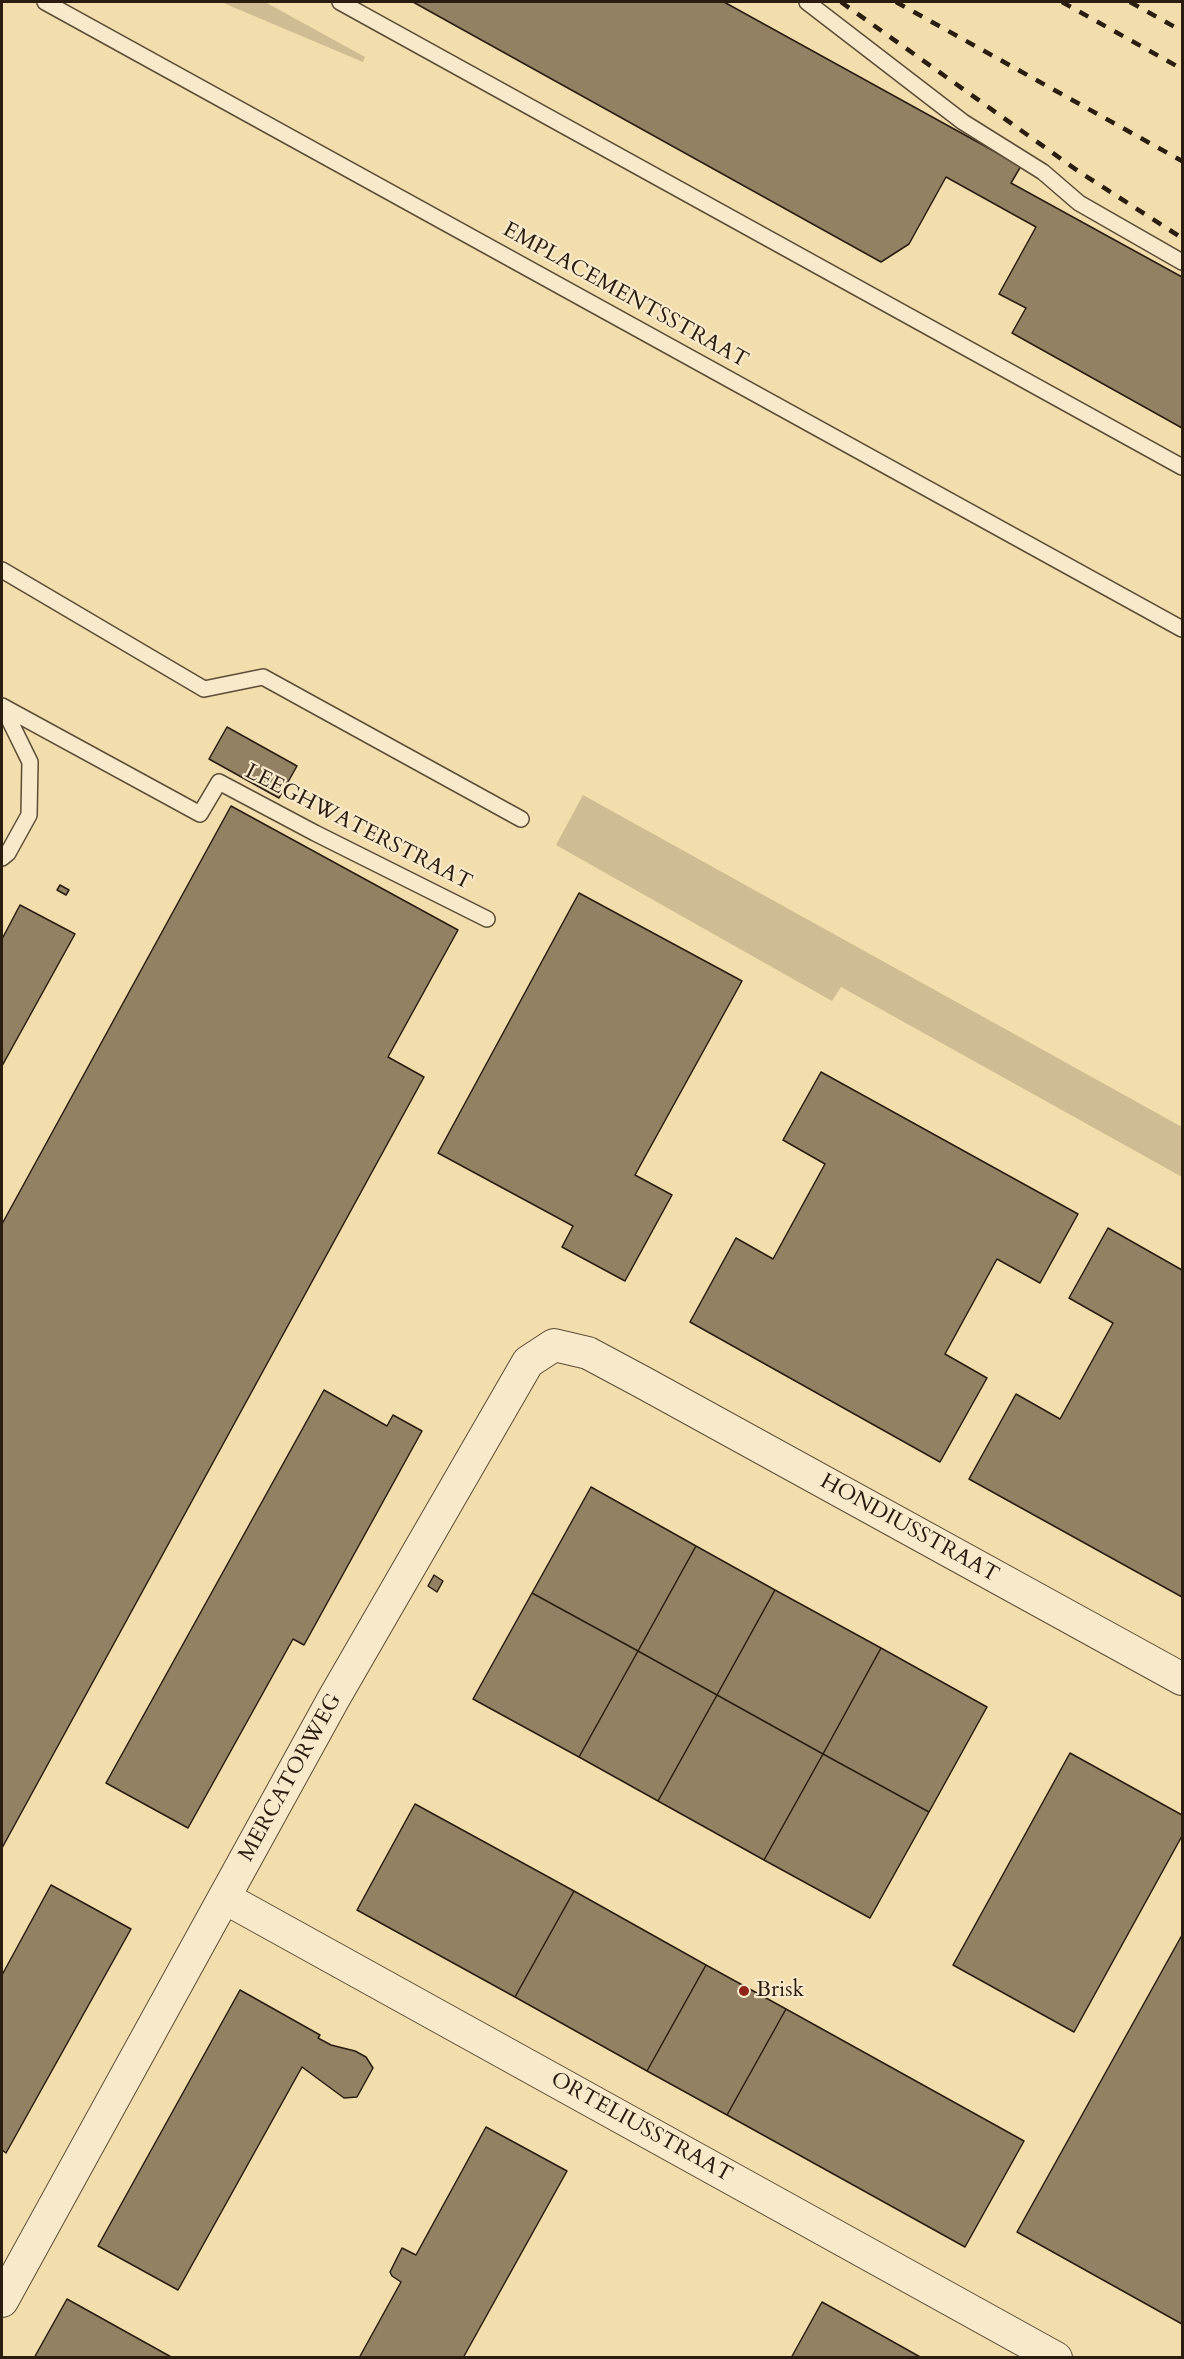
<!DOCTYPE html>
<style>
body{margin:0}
#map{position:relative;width:1184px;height:2359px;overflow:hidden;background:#f2ddad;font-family:Cardo,serif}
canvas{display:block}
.frame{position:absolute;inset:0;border:3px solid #2a1d10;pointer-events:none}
</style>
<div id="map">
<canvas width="1184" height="2359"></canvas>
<div class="frame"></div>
</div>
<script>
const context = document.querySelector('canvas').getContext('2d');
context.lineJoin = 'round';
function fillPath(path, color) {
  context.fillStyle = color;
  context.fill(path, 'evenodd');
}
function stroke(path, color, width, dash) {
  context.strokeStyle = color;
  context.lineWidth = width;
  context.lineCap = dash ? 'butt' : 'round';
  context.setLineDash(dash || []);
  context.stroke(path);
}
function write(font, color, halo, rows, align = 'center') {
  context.font = font + ' Cardo,serif';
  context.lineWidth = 4.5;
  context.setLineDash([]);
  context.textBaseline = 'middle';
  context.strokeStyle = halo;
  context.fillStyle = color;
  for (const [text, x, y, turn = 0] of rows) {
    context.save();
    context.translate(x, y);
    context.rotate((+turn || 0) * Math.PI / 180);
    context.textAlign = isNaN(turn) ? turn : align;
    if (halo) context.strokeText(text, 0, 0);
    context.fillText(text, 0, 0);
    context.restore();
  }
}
fillPath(new Path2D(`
 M221,2H265L365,57L363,62Z
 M583,795L1182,1127V1177L841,987L832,1001L556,845Z`), '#d0bc92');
const building = new Path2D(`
 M413,2H724L1021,166L1011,183L1182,277V428L1012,333L1026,308L999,294L1036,227L946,177L909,244L881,262Z
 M227,727L297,766L279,798L209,759Z
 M231,806L458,930L388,1057L424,1077L2,1848V1224Z
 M60,885L69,890L66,895L57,890Z
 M579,893L742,981L635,1175L672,1195L625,1281L562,1247L573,1226L438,1153Z
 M20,905L75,934L2,1066V939Z
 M821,1072L1078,1214L1040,1283L997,1259L945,1354L987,1378L940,1462L690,1322L736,1238L773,1259L825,1164L783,1140Z
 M1108,1228L1182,1270V1597L969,1479L1016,1394L1060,1419L1113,1323L1069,1298Z
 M324,1390L387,1426L393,1415L422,1431L304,1645L293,1639L188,1828L106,1783Z
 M591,1487L696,1546L638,1651L532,1593Z
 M696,1546L775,1590L717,1695L638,1651Z
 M434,1575L443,1581L437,1592L428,1586Z
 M775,1590L881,1648L823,1754L717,1695Z
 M532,1593L638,1651L579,1757L473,1699Z
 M881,1648L987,1707L929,1812L823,1754Z
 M638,1651L717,1695L658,1801L579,1757Z
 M717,1695L823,1754L764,1860L658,1801Z
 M1070,1753L1182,1815V1836L1074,2032L953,1965Z
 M823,1754L929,1812L870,1918L764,1860Z
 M415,1804L574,1891L515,1997L357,1910Z
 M51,1885L131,1929L6,2153L2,2150V1975Z
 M574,1891L706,1965L647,2071L515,1997Z
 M1182,1935V2324L1017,2232Z
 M706,1965L786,2009L727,2115L647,2071Z
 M240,1990L320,2035L318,2038L331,2045L355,2051L366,2057L373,2068L357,2097L344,2098L302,2067L178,2290L98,2246Z
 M786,2009L1024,2141L965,2247L727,2115Z
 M486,2127L567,2171L463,2358H359L401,2282L392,2276L390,2272L402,2248L416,2255Z
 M67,2299L173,2358H34Z
 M822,2302L922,2358H791Z`);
fillPath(building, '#928162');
stroke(building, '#2a1d10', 1.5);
const service = new Path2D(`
 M45,2L1182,629
 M340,2L1182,467
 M807,2L963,122L1043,172L1079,203L1182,262
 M2,570L204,689L263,677L521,819
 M2,706L200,814L219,782L315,833L487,919
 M2,858L8,853L29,815L30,762L3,707`);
const minor = new Path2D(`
 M225,1898L1056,2358
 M2,2301L334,1698L528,1362L554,1345L588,1353L644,1383L1182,1679`);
stroke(service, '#5c4d37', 18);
stroke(minor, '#5c4d37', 34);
stroke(service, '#f7e9ca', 15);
stroke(minor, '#f7e9ca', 32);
stroke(new Path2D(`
 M841,2L1078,171L1182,238
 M896,2L1182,161
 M1062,2L1182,69
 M1130,2L1182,31`), '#2a1d10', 4.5, [10, 10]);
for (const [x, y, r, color] of [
 [744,1991,6,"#8f2418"]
]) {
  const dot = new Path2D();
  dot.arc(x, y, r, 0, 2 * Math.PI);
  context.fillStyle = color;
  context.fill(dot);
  stroke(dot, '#f7e9ca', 2);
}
write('22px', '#2a1d10', '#f7e9ca', [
 ["EMPLACEMENTSSTRAAT",625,296,29],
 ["LEEGHWATERSTRAAT",358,828,27],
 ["HONDIUSSTRAAT",909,1529,29],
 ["MERCATORWEG",291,1778,-61],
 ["ORTELIUSSTRAAT",641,2128,29]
]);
write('22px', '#2a1d10', '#f7e9ca', [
 ["Brisk",756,1991]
], 'left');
</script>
